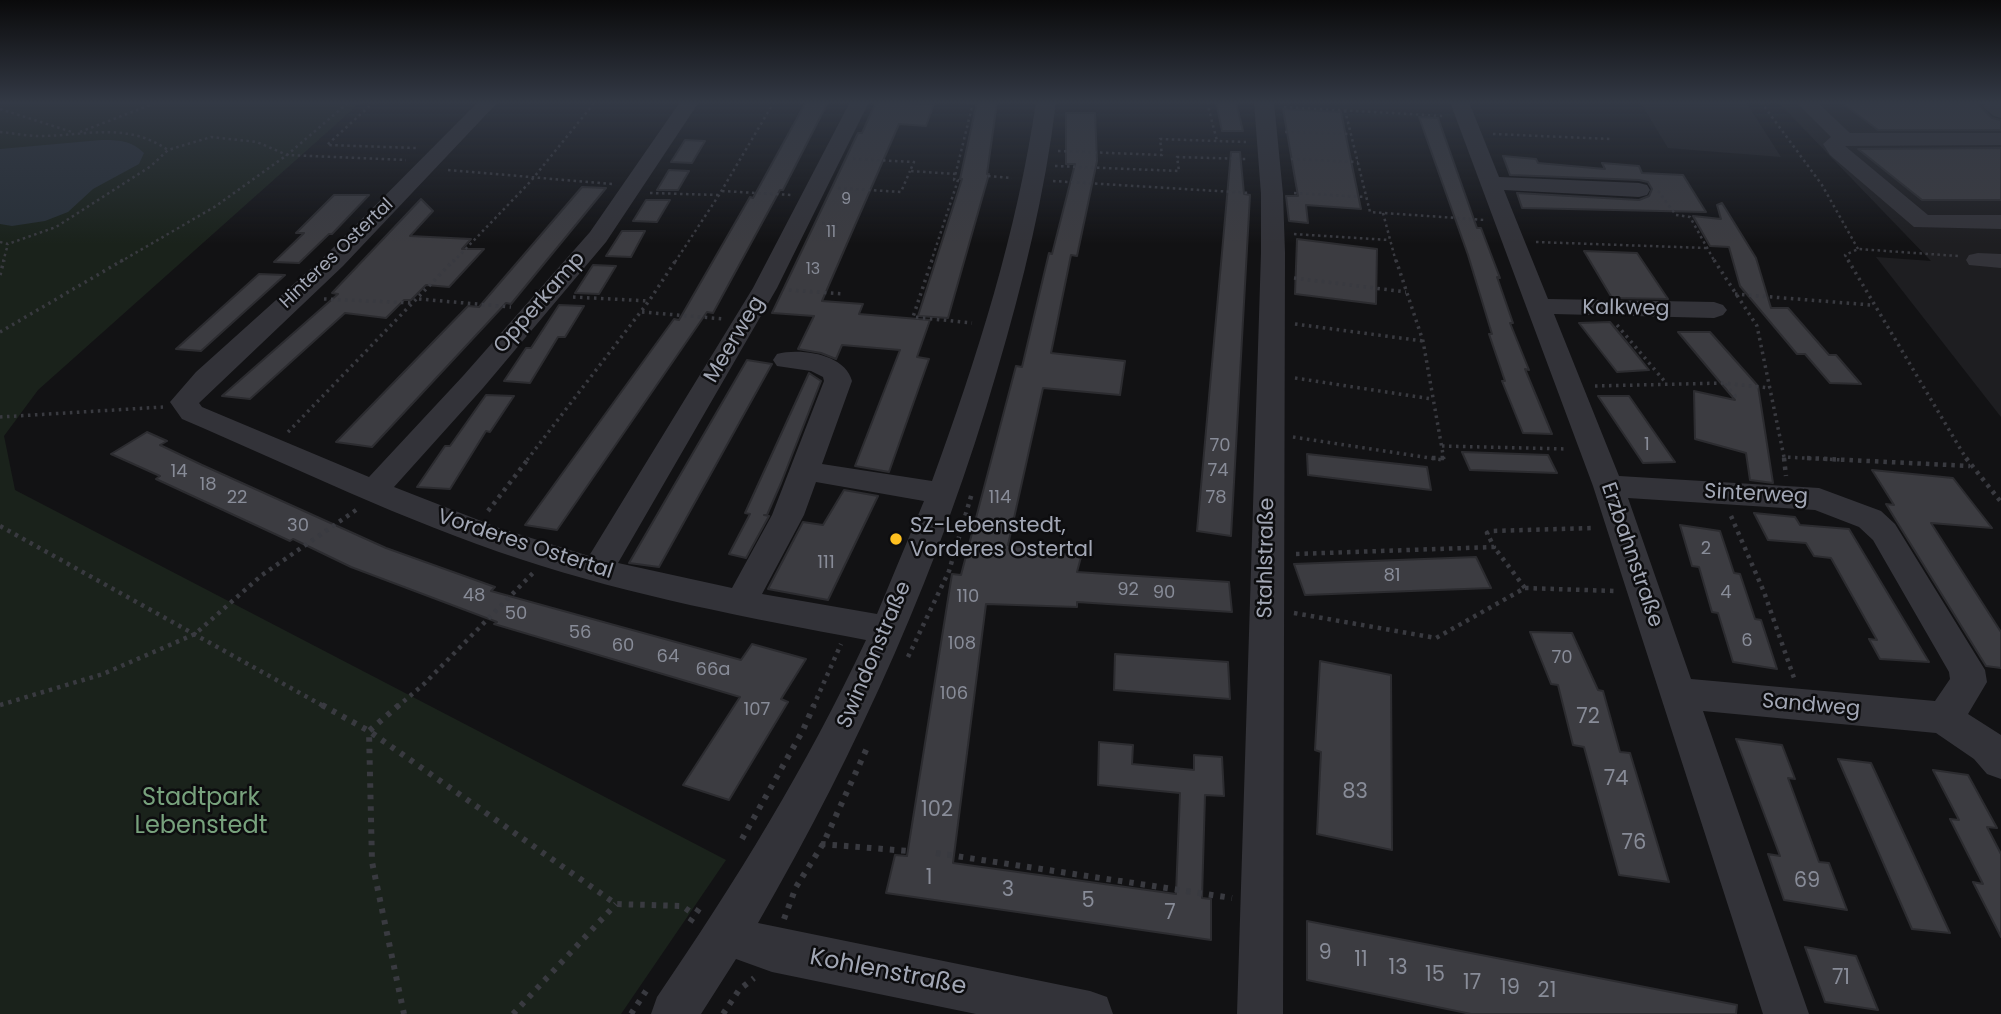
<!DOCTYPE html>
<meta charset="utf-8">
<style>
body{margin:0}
canvas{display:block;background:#121214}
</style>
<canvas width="2001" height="1014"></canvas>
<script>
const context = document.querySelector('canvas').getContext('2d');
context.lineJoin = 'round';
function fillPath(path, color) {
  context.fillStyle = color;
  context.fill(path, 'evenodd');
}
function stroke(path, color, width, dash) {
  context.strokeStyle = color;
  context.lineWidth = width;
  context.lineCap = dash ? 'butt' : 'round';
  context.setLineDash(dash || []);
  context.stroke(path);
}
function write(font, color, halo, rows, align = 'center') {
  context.font = font + ' Poppins,sans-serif';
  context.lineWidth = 5;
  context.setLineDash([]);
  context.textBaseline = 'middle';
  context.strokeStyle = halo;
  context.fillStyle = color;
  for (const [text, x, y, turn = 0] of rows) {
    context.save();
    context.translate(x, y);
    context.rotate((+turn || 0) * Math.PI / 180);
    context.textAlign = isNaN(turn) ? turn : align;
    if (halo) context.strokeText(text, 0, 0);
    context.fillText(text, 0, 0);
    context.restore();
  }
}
fillPath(new Path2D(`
 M1640,102H1746L1781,157L1668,148Z
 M1778,102H2001V417L1876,257L1931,261Z`), '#1e1e21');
fillPath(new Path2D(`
 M0,102H361L38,390L4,436L15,490L726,860L621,1014H0Z`), '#1a221b');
fillPath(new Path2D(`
 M101,140C118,140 131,140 144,153L139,164L93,189L68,212L45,221L12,226L0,224V149Z`), '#283038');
const building = new Path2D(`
 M806,102H828L783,190H780L713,313L707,312L557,530L525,525L674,319L679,320L750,197L753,198Z
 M876,102L934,104L926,126L899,124L822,301L863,304L859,314L930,320L917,357L929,359L889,472L855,466L900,350L842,345L836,359L821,353L798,349L814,316L772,313L858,133H862Z
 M977,102H997L987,174H989L948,318L918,316L962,179H960Z
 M1216,102H1236L1243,131H1222Z
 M1842,103H1977L1992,118L2001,120V130H1878Z
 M1283,109L1341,112L1361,209L1306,205L1308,223L1289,221L1286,196H1298Z
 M1066,113H1095L1097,161L1077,256L1071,255L1051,353L1125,361L1120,395L1043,388L1008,545L1081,557L1077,572L1229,582L1232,612L1077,602V607L986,604L953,863L1176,894L1180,793L1098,785L1099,742L1133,745L1132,764L1194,770V755L1222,757L1224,796L1205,795L1202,898L1211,899V940L886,893L895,855L907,856L952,574L961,575L1016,366L1022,367L1049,253L1052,254L1075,164H1066Z
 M1419,117L1438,118L1477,228H1481L1500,278L1497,277L1513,323H1510L1529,370L1525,369L1552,434L1523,433L1502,381H1505L1489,334H1492L1468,255Z
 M685,140L705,141L692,163L671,162Z
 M2001,148V200H1922L1858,149Z
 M1231,152H1240L1244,194L1250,195L1231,536L1197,531Z
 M1503,156L1536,159L1538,163L1605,169L1602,163L1639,166L1642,173L1683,175L1706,212L1522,208L1517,193L1639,200L1649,196L1652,189L1648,182L1639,180L1510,175Z
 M669,170L689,171L678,190H657Z
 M582,187L606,188L511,304L506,303L372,447L336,442L468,306L479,307Z
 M334,195H369L332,234H329L299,263L274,262L304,233H296Z
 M421,199L433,211L410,236L471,239L462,249H484L449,287L426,285L411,300H404L386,318L345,313L250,399L222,396L338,294L332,293Z
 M646,200H670L657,222L633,221Z
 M1722,203L1756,258L1771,308H1788L1829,355H1836L1861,384L1830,383L1805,354H1797L1740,286L1729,247L1710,246L1693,216L1721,219L1717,205Z
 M622,231H645L631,257L606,256Z
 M1297,239L1377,249L1376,304L1295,294Z
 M1584,251L1637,253L1668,299L1612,298Z
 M593,265L616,266L599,294L575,293Z
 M259,274L285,275L201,351L176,349Z
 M559,305L584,306L565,337H558L530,383L504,381L526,348H531Z
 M1610,322L1629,345L1649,370L1617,372L1579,323Z
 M1678,332H1710L1758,386L1773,483L1750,480L1746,453L1695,439L1694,391L1735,400Z
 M747,360L772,364L659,567L629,563Z
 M809,373L821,381L781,483L767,515H764L769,516L746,558L729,554L750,514L745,513Z
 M486,395L514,396L490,432L486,431L450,489L417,487L445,446H450Z
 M1598,396H1629L1675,462L1643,463Z
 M147,432L167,441L160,445L202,465L386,548L495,587L491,591L741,660L752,644L806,659L781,699L788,702L729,800L683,785L740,697L494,624L497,622L351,567L293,539L290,541L156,479L160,476L111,454Z
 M1462,452L1548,455L1557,473L1470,470Z
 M1307,454L1427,467L1431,490L1308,475Z
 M1872,470L1953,478L1992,528L1931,523L2001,632V668L1986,666L1897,522L1886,504L1894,505Z
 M844,490L878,496L828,600L768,589L803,522L823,525Z
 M1754,513L1795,517L1800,525L1849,529L1929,662L1880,659L1869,639L1877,640L1831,558L1814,556L1806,543L1768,540Z
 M1680,525L1720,531L1734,573L1740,574L1755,619L1761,620L1777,669L1733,662L1718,613L1712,612L1699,567L1692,566Z
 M1476,557L1491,588L1305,595L1294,564Z
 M1530,632L1572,633L1598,690L1603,691L1620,752L1630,753L1669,882L1619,875L1584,747L1573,745L1558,685L1551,684Z
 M1115,654L1228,662L1230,699L1114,690Z
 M1320,661L1391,675L1392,850L1317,834L1321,752L1315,750Z
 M1736,739L1782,745L1795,779L1788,778L1819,862L1829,863L1847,910L1784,900L1768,854L1780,856Z
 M1838,759L1871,763L1950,933L1912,929Z
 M1933,770L1968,775L1997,828L1987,827L2001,854V937L1973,882L1983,884L1950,819L1959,820Z
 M1307,921L1737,1005L1736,1014H1471L1307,980Z
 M1805,947L1856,956L1878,1010L1825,1002Z`);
fillPath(building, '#3c3c41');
stroke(building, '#2c2c30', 2);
stroke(new Path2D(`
 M374,102L327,145L416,148
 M1207,102L1217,141
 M1761,102L1822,185L1858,249
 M1284,107L1443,116
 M0,109L72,132
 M1345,110L1370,212L1485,220
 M0,132C13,133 26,136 39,136C87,136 125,121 168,150
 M80,132L158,102
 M1285,132L1351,134
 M1493,134L1611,139
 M1058,151L1162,155L1160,139L1246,142
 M853,159L914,162L910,171L956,174
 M1291,159L1358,162
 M1055,166L1179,171L1177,157L1247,159
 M448,170L612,184
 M988,176L1012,178
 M1053,181L1250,193
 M838,188L901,192L910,171
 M722,191L791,195
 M1658,191L1676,215L1690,217L1715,262
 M650,193L718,195
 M1294,193L1366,197
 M1383,213L1396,262
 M822,223L838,224L836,228
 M1294,234L1389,240
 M0,242L8,244L56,227L151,166L168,150L211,137L257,142L287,155L406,160
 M1536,242L1706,248
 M3,262L8,244
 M120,262L216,206L287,155L349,102
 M453,262L530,182L595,102
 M675,262L719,195L774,102
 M931,262L958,180H954L973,103L967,102
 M1849,262L1845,255L1858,249L1958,256`), '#393a40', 2.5, [2.5, 3.5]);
stroke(new Path2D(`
 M932,260L913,317L972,323
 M1396,260L1423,341L1444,460
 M1714,260L1757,326L1784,457
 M1848,260L1967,460
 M0,275L4,260
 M1294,278L1406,292
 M789,290L844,294
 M1735,294L1871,305
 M573,297L648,301
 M324,299L413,303
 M419,299L511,307
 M642,312L724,319
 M1295,324L1423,341
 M1617,325L1666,383
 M0,332L123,260
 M1295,378L1432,399
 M1725,384L1735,396L1730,395
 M1595,386L1724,383L1770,388
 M0,417L163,407
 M288,432L454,260
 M1293,437L1443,460
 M1442,446L1567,449
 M527,460L649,301L676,260
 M1784,460V457L1843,460`), '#393a40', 3.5, [2.5, 4.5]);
stroke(new Path2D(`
 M1432,458H1444
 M1784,458L1786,476
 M1807,458L1970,466
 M1966,458L2001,502
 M488,511L529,458
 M1731,516L1764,592L1794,678
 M0,526L325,707
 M1296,554L1494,547L1487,533L1491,531L1595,528
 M1525,588L1615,591
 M1294,613L1436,638L1525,588L1494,547
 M908,657L949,571L972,493
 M0,705L103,674L195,634L262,575L359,508
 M397,707L424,684L533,573
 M813,707L841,644`), '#393a40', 4.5, [3.5, 5]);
stroke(new Path2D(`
 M322,705L369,731L616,904L682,906L695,915
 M399,705L369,731L372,862L404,1014
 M742,839L803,730L814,705
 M821,844L908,851
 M936,853L1232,898
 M784,919L796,887L823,844L867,748
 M690,922L701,906
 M513,1014L616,904
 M631,1014L646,991
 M723,1014L739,990L754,978`), '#393a40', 6, [4.5, 7]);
fillPath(new Path2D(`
 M478,102H498L343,266L199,403L202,407L369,477L463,376L590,232L680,102H699L606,242L483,388L394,487L499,528L589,556L753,288L850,102H869L777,288L618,563L732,588L772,515L824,381L823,377L811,371L777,366L773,360L777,354C801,348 845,354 852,381L822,464L932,481C977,358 1017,232 1036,102H1056C1045,194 1023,283 997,371C941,565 859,748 758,923L1090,991L1107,997L1113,1014H976L772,972L736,959L701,1014H651L657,997C735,883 807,766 866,640C749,618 632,596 520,559C404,521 294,467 182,419L170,402L196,372L325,256ZM816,482L924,501L877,614L762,594L804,515Z
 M1254,102H1274L1283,194L1285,253L1283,1014H1237L1261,253V194Z
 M1450,102H1469L1499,177L1639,183L1647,185L1650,190L1647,195L1639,197L1504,190L1548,299L1714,302L1723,305L1727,310L1723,315L1714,318L1554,314L1619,476L1819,488L1881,511L1895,524L1985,670L1987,682L1968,714L2001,735V779L1987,774L1974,759L1936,733L1703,711L1809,1014H1763L1593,486ZM1628,498L1815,510L1859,527L1873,540L1949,672L1950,679L1935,701L1691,679Z
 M1796,102H1817L1850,133H2001V145L1845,146L1928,215H2001V229L1914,227L1830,155L1823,144L1831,137Z
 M1986,103L2001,104V118L1994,116L1983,107Z
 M1978,253L2001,254V268L1969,265L1966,260L1969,255Z`), '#333339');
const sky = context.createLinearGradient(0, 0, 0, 244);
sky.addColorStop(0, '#0a0a0b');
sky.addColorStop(0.42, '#333945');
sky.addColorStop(1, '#33394500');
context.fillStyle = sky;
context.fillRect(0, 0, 2001, 244);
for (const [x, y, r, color] of [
 [896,539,7,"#fec020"]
]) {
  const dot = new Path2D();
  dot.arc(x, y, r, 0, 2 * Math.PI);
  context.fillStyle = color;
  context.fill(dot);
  stroke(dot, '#0d0d0f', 2.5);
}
write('16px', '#888c98', null, [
 ["9",846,200],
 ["11",831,233],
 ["13",813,270]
]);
write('18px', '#a2a7b5', '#0d0d0f', [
 ["Hinteres Ostertal",337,254,-44]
]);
write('18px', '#888c98', null, [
 ["1",1647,445],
 ["70",1220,446],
 ["74",1218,471],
 ["14",179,472],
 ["18",208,485],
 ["22",237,498],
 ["114",1000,498],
 ["78",1216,498],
 ["30",298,526],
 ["2",1706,549],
 ["111",826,563],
 ["81",1392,576],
 ["92",1128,590],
 ["90",1164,593],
 ["4",1726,593],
 ["48",474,596],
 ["110",968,597],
 ["50",516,614],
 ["56",580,633],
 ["6",1747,641],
 ["108",962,644],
 ["60",623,646],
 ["64",668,657],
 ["70",1562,658],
 ["66a",713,670],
 ["106",954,694],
 ["107",757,710]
]);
write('21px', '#a2a7b5', '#0d0d0f', [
 ["Opperkamp",540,303,-49],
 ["Kalkweg",1626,309,1],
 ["Meerweg",735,340,-59],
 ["Sinterweg",1756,495,3],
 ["Vorderes Ostertal",525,545,18],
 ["Erzbahnstraße",1631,555,71],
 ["Stahlstraße",1267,558,-89],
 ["Swindonstraße",875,655,-67],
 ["Sandweg",1811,706,5]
]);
write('21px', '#a2a7b5', '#0d0d0f', [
 ["SZ-Lebenstedt,",910,527],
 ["Vorderes Ostertal",910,551]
], 'left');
write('21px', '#888c98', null, [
 ["72",1588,718],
 ["74",1616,780],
 ["83",1355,793],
 ["102",937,811],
 ["76",1634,844],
 ["1",929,879],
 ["69",1807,882],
 ["3",1008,891],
 ["5",1088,902],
 ["7",1170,914],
 ["9",1325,954],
 ["11",1361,961],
 ["13",1398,969],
 ["15",1435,976],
 ["71",1841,979],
 ["17",1472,984],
 ["19",1510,989],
 ["21",1547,992]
]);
write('24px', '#78a27d', '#0d0d0f', [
 ["Stadtpark",201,799],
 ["Lebenstedt",201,827]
]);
write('24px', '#a2a7b5', '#0d0d0f', [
 ["Kohlenstraße",888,973,11]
]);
</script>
